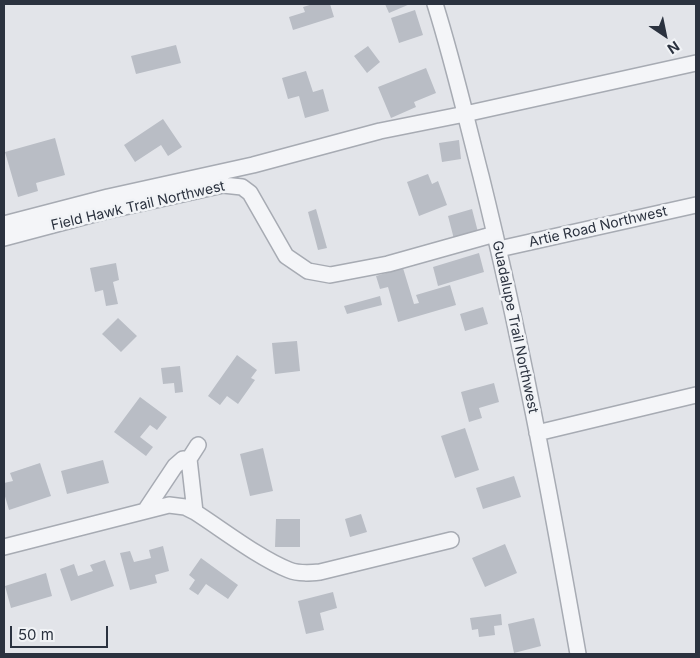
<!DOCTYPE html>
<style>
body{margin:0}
#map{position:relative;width:700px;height:658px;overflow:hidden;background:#e2e4e9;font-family:Inter,sans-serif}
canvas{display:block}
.frame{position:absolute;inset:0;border:5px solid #2b323f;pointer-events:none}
.north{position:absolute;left:640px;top:10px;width:50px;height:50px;-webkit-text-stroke:4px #f1f3f6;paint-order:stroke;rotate:146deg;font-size:14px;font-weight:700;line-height:20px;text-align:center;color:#2b323f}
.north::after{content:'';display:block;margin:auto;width:18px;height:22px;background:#2b323f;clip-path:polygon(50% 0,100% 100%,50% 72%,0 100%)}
.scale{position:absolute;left:10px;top:626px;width:98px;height:22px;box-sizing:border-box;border:2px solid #2b323f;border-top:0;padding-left:6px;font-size:15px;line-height:18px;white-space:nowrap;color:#2b323f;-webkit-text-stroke:4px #f1f3f6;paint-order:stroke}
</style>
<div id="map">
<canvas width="700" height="658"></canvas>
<div class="frame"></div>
<div class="north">N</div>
<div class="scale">50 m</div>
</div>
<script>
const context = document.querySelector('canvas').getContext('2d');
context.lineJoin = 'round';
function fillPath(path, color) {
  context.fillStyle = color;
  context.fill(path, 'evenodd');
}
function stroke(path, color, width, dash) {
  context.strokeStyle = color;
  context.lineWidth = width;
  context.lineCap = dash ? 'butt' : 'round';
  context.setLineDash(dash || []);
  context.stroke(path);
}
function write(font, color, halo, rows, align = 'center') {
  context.font = font + ' Inter,sans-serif';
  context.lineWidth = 5;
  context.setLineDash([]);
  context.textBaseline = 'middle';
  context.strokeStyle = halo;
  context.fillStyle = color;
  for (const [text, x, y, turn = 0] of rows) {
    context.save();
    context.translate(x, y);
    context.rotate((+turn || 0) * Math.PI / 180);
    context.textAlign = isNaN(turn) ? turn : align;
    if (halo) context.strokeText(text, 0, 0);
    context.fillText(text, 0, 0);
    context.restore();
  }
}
fillPath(new Path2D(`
 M313,4H330L334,17L293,30L289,17L305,12L303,7Z
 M385,4H410L389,13Z
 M415,10L423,35L399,43L391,18Z
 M176,45L181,63L136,74L131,56Z
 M368,46L380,62L367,73L354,56Z
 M426,68L436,93L414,102L416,107L391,118L378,87Z
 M306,71L313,92L323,89L329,111L305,118L299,96L288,99L282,78Z
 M163,119L182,147L168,156L161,145L135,162L124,145Z
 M55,138L65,175L36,183L38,191L18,197L5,152Z
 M459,140L461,159L442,162L439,143Z
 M428,174L432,184L438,181L447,205L419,216L407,182Z
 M316,209L327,248L318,250L308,212Z
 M472,209L478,232L454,239L448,216Z
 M479,253L484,272L438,286L433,267Z
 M116,263L119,280L113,282L118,304L106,306L103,290L95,292L90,268Z
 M403,268L414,304L419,303L416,295L450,285L456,305L398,322L388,287L380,289L376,276Z
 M380,296L382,305L347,314L344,306Z
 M483,307L488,324L465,331L460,314Z
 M118,318L137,336L121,352L102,334Z
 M297,341L300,371L275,374L272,343Z
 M237,355L257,370L251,378L255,380L238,404L227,396L220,405L208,396Z
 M180,366L183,392L175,393L174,383L163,384L161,368Z
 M494,383L499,402L479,408L482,418L469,422L461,392Z
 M140,397L167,417L157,430L150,425L140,437L153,447L146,456L114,432Z
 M465,428L479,470L455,478L441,436Z
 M263,448L273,491L250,496L240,454Z
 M103,460L109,483L67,494L61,471Z
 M40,463L51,496L9,510L4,493V483L13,481L10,473Z
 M514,476L521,497L483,509L476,488Z
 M361,514L367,532L350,537L345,519Z
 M276,519H300V547H275Z
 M505,544L517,573L485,587L472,558Z
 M163,546L169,571L155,575L157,583L130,590L120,553L130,551L134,562L151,558L149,550Z
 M201,558L238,585L228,599L206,584L198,595L189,589L195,580L189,575Z
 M105,560L114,586L71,601L60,569L74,564L78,576L93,571L90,565Z
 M46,573L52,596L11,608L5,586Z
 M333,592L337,608L320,613L324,630L306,634L298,601Z
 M501,614L502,625L494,626L495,635L479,637L478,629L472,630L470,618Z
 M534,618L541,646L514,653L508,624Z`), '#b9bdc5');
const minor = new Path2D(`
 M435,4C453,61 466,118 481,176C520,334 550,494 578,654
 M4,224L108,197L253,165L380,131L465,114L696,63
 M4,238L102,212L223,185L242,187L250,193L286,256L308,271L330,275L388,264L495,234
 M499,249L696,205
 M537,433L696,395
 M145,511L175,466L183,459H189
 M195,512L189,459L198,445
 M4,547L169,505L185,507L195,512C223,530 259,558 289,570C299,574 310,573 320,572L451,540`);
stroke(minor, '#a7abb3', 18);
stroke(minor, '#f4f5f8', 15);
write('14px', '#2b323f', '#f1f3f6', [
 ["Field Hawk Trail Northwest",138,206,-13],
 ["Artie Road Northwest",598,227,-13],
 ["Guadalupe Trail Northwest",515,327,78]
]);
</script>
